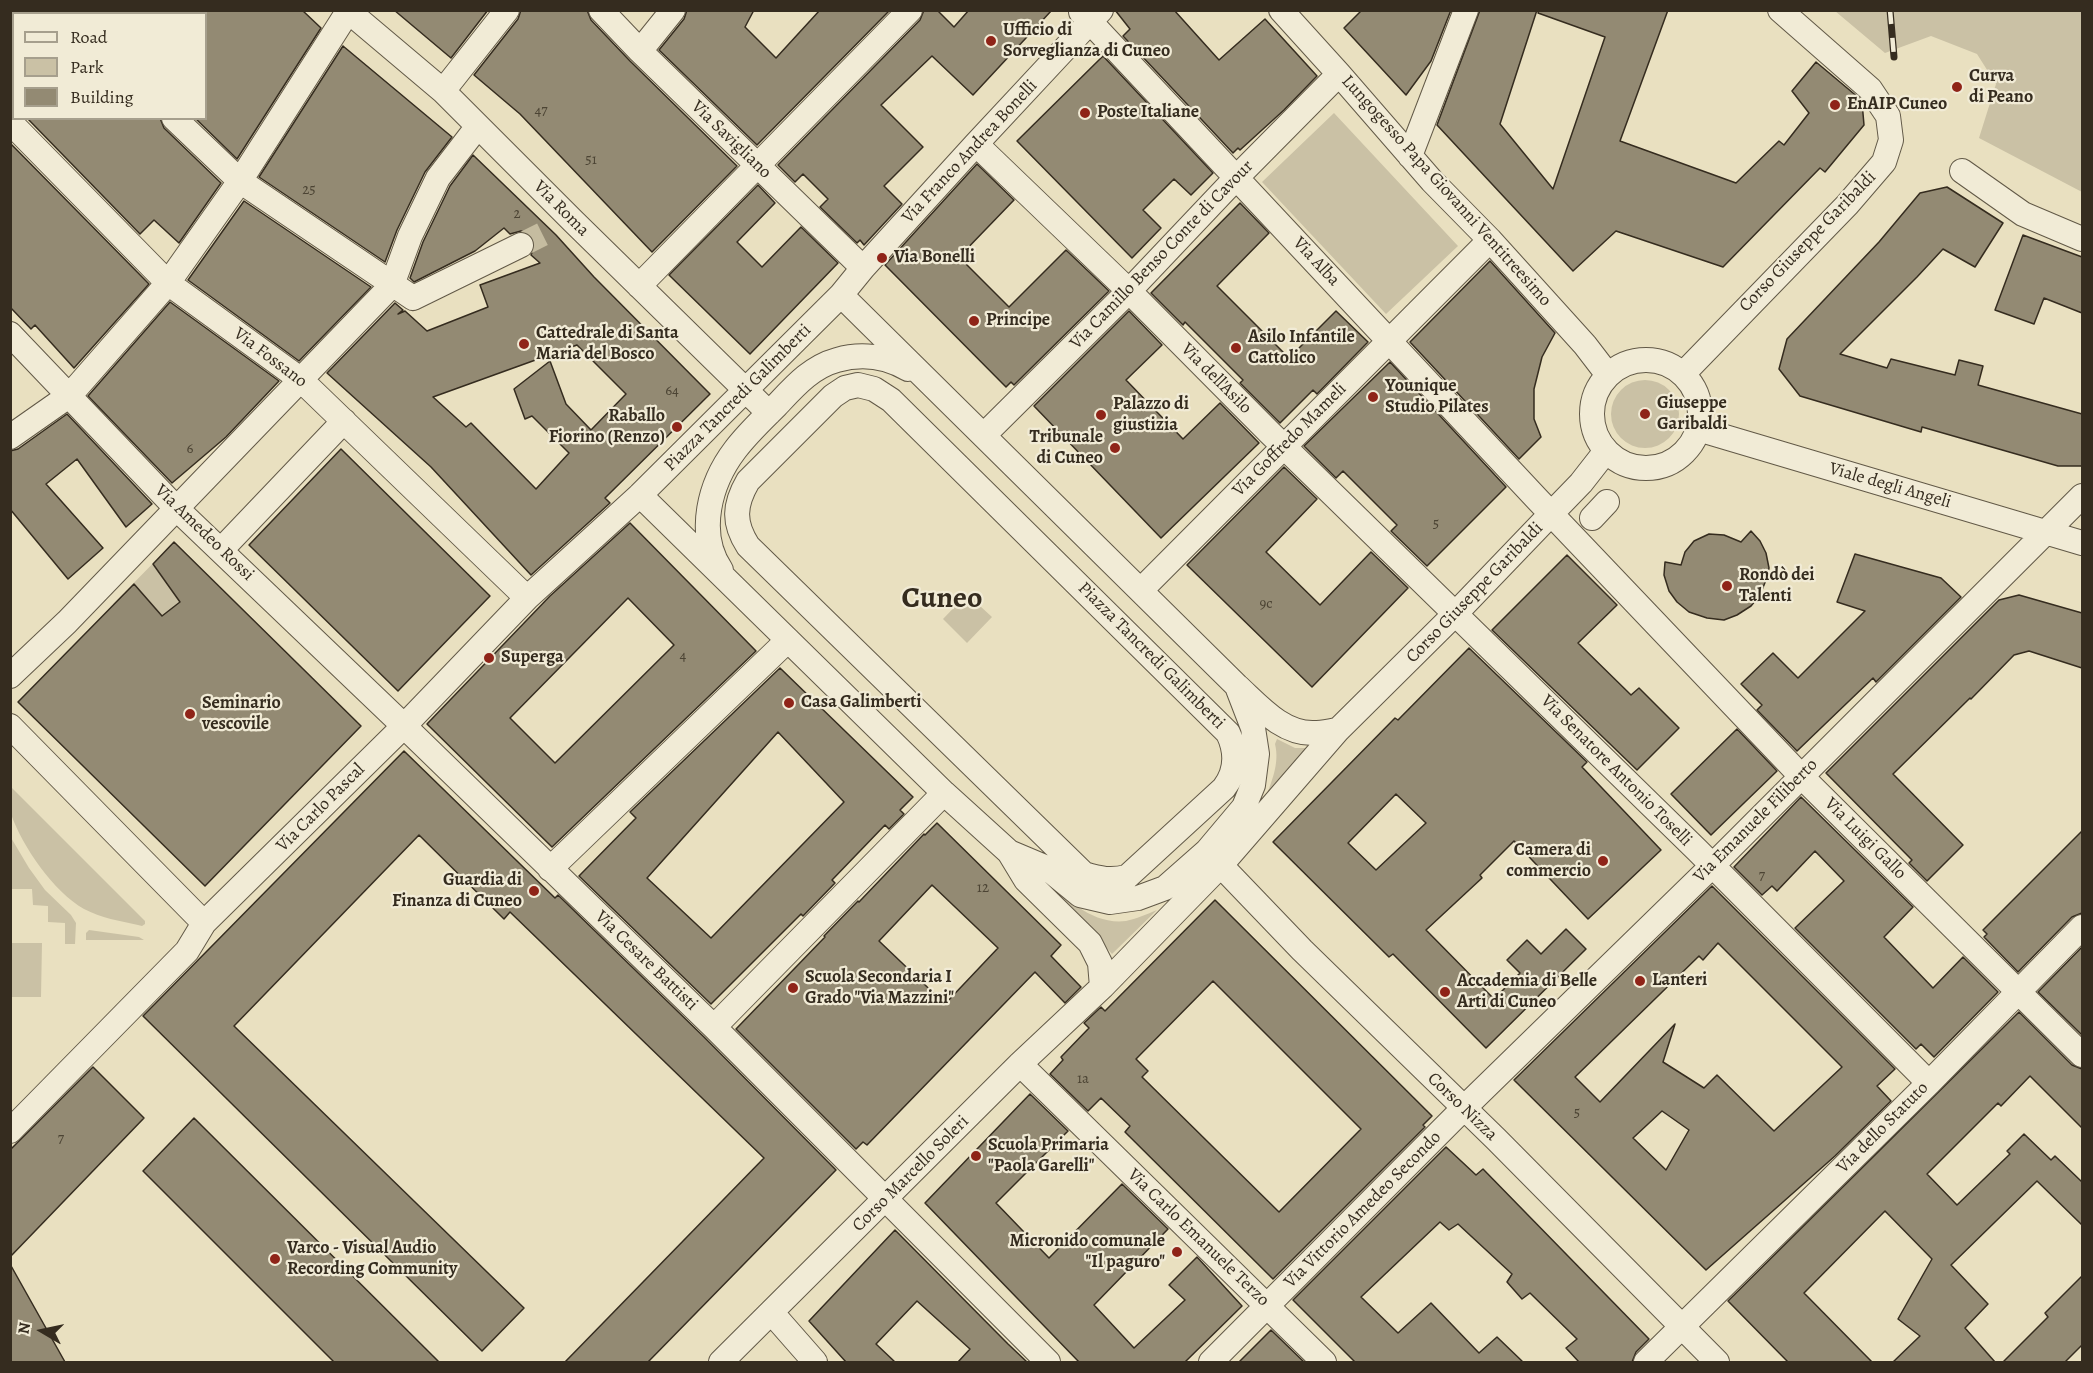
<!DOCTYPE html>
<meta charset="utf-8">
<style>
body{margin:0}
#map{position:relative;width:2093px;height:1373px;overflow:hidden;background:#e9e0c0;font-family:Alegreya,serif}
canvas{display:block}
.frame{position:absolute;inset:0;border:12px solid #352c1f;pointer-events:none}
.legend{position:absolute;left:12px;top:12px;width:195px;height:108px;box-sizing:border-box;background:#f1ebd6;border:2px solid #a69f8d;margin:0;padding:8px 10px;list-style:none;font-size:18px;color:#352c1f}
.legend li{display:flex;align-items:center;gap:12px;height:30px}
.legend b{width:30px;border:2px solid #a69f8d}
.north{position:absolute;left:12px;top:1301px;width:60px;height:60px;-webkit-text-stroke:4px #f1ebd6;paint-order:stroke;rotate:279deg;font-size:16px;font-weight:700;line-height:24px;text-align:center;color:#352c1f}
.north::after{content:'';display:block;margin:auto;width:21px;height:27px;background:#352c1f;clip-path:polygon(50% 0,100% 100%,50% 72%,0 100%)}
</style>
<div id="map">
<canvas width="2093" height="1373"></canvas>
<div class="frame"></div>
<ul class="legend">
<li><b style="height:8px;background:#f1ebd6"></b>Road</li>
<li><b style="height:16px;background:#cac1a5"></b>Park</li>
<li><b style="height:16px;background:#938a73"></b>Building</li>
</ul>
<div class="north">N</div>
</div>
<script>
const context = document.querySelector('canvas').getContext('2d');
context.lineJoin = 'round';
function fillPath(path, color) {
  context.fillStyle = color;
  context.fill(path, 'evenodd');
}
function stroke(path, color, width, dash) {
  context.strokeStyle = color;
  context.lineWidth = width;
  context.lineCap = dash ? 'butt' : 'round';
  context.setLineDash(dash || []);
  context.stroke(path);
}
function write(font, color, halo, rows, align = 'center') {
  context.font = font + ' Alegreya,serif';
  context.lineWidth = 4.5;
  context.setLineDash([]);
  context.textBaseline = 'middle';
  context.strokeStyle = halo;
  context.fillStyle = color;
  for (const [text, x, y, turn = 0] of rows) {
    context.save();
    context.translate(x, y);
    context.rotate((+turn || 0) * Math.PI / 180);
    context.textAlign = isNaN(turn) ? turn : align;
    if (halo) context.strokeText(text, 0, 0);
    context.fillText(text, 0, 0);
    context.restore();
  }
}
fillPath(new Path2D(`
 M1835,11H2082V192L1979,138L1996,84L1977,54L1931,36L1885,53Z
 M1334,113L1458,246L1386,314L1262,182Z
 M1611 414a34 34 0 1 1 68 0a34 34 0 1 1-68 0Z
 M174,542L213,581L153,643L113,604Z
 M967,594L992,617L967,643L943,619Z
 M1277,739L1295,748H1317L1264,802C1271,783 1280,764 1275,744Z
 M10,786L145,921V924L142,926L138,925C120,921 101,918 84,909C54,892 22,846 11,814C9,806 10,794 10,786Z
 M10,836L29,868L45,890L71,915L76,923L75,944H65V923L48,922V906L33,905L32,889H11Z
 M1044,879C1068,899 1092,925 1126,921C1136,919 1147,914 1157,910L1112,954L1088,927L1042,883Z
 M89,930L139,937L144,940H86V933Z
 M11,943H42L41,997H11Z`), '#cac1a5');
const building = new Path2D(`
 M206,10H302L321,28L237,159L195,118H206Z
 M394,10H488L451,58Z
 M521,10H587L591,20L630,61L737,166L652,252L520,114L474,75L518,19Z
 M687,10H754L745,27L776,58L820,10H890L757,145L659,50L684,19Z
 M924,10H937L954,27L969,10H1052L973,95L932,56L881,105L923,147L884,186L902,204L864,245L860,240L857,243L820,207L828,199L803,174L795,182L778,165L920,20Z
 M1115,10H1174L1219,60L1265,19L1317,76L1284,110L1240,150L1238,148L1233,153L1123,36L1130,29Z
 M1362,10H1451L1431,61L1406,95L1344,28Z
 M1480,10H1537L1500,124L1553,189L1605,37L1538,13L1539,10H1668L1620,141L1736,183L1779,141L1784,145L1809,113L1792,91L1816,62L1859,98L1862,102L1864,125L1825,172L1820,168L1723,267L1616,231L1573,271L1437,125Z
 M343,46L452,137L425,172L397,230L385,262L259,177Z
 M1103,56L1213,173L1191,195L1174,179L1143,210L1161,228L1132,258L1017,141Z
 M27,118H160L164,128L221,183L179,243L154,220L140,234Z
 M10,143L149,284L74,368L35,325L31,329L10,307Z
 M473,155L556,235L594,277L710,394L605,498L610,503L531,575L431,467L327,373L395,303L403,310L398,314L405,311L427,331L488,307L480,285L540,263L531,255L535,245L534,239L529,234L521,231L510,234L504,228L475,251L414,282L410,278L423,242L450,186ZM577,345L626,394L591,430L566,404L550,361L514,389L525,419L532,416L569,453L536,489L471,423L466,427L433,397Z
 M977,164L1014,200L959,257L1009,307L1066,250L1109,291L1014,385L1011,382L1006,387L885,265Z
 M758,185L775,203L737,242L762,267L801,227L838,263L750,354L669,275Z
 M1947,187L2003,223L1975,267L1943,249L1917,277L1840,354L1887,368L1891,359L1955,375L1959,360L1983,366L1978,385L2082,414V466H2058L1922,427L1921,432L1800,396L1779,369L1787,339L1879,242L1920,193Z
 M244,201L371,287L299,361L188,280Z
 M1240,203L1269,233L1217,286L1289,358L1336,311L1368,342L1317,394L1313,390L1280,423L1240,383L1243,380L1185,322L1183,325L1151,293Z
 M2023,235L2082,257V313L2044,298L2034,324L1995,310Z
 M1490,261L1555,333L1542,357L1534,389V419L1541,437L1519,459L1410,342Z
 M170,302L279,381L226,437L172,483L88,396Z
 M1129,311L1162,345L1126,380L1183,439L1220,403L1259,443L1161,538L1034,406Z
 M1390,362L1506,487L1427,566L1391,531L1397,525L1343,471L1336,478L1304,446Z
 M67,414L152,504L126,527L77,459L46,484L103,548L68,579L10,509V451L18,449Z
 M341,449L490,596L398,691L249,545Z
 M1284,467L1317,499L1266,552L1320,605L1371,552L1408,588L1312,687L1187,565Z
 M630,523L756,651L552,847L427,724L550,596ZM628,598L674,645L555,763L510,718Z
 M1751,531L1760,541L1766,553L1769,568L1766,580L1760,595L1751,606L1737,615L1724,620L1707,618L1689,612L1677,602L1669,591L1664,575L1665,562L1681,565L1685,552L1694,541L1709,534L1724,535L1741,542Z
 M174,542L361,726L205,886L18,702L134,584L162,616L180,602L153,564Z
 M1855,554L1941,578L1961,597L1876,682L1873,678L1797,751L1757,710L1762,705L1741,684L1773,653L1798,678L1865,611L1837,602Z
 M1567,555L1617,605L1578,643L1631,695L1639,688L1679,728L1637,770L1492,630Z
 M2019,595L2082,613V668L2029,651L2014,655L1971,699L1970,698L1893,774L1963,845L1927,881L1909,863L1912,860L1826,773L1999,600Z
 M1469,648L1587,762L1582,767L1661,850L1588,919L1514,841L1480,875L1482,878L1426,930L1494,999L1520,973L1507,960L1527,940L1541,954L1566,929L1586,949L1486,1048L1393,954L1389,957L1273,842L1395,718L1398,720ZM1396,794L1426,823L1376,870L1348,843Z
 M780,668L913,797L900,810L904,814L889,829L885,825L832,880L835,883L803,916L801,914L711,1004L579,876L636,818L630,812ZM778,732L844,802L711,938L647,878Z
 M1737,729L1777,771L1711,835L1671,794Z
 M404,751L555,898L558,895L704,1037L836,1170L648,1362H565L764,1158L510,912L504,919L419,835L234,1026L524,1308L482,1351L143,1016Z
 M1801,797L1913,907L1884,937L1933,988L1963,957L1998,992L1934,1057L1921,1044L1916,1049L1795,928L1844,881L1815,851L1777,891L1772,886L1762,895L1734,867Z
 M937,823L1061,945L1051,956L1081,987L1065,1003L1035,972L867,1145L863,1142L856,1149L736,1029L825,937L824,936L858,901L859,902L924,834L925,835ZM932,885L998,948L945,1004L879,941Z
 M2082,831V913L2072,917L2018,972L1984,937L1987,934L1983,930Z
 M1712,886L1895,1069L1877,1086L1891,1101L1835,1156L1706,1270L1514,1080ZM1718,943L1842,1067L1774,1131L1717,1075L1704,1088L1663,1062L1675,1024L1600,1102L1575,1077L1699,956L1703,960ZM1662,1111L1689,1130L1666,1170L1633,1138Z
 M1215,900L1432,1116L1423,1125L1425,1127L1273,1279L1125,1132L1130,1126L1101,1098L1088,1111L1050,1074L1063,1060L1061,1057L1089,1028L1084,1023L1101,1007L1105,1011ZM1213,981L1361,1129L1279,1212L1142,1077L1148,1071L1136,1059Z
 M2082,947V1035L2038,992Z
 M2019,1012L2072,1065L2082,1069V1128L2030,1076L2001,1106L1998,1103L1927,1174L1957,1205L2010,1154L2007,1151L2024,1134L2051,1160L2055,1156L2082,1182V1225L2037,1181L1951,1265L1988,1304L1965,1328L1995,1362H1893L1920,1336L1898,1319L1932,1259L1885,1211L1804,1293L1872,1362H1788L1728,1301Z
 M93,1067L144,1118L10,1257V1150Z
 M1030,1094L1068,1131L996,1203L1049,1258L1122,1184L1168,1229L1094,1305L1134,1348L1185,1300L1169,1285L1197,1257L1242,1306L1185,1362H1079L925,1203Z
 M194,1118L439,1362H334L143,1171Z
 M1446,1147L1476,1175L1483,1169L1649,1339L1636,1352L1632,1362H1579L1566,1348L1577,1339L1530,1293L1522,1299L1507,1282L1512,1274L1458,1224L1449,1230L1440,1222L1361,1297L1398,1333L1431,1303L1479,1353L1497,1337L1523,1362H1355L1293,1300Z
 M895,1230L1008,1344L1027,1362H958L970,1349L917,1301L876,1344L895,1362H846L809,1321Z
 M10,1264L65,1362H10Z
 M2082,1276V1345L2065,1362H2003L2048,1317L2045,1313Z
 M1271,1330L1304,1362H1239Z`);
fillPath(building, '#938a73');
stroke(building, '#352c1f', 1.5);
stroke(new Path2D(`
 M521,245L551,230`), '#c5bca0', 24, [24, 12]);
const minor = new Path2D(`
 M76,10L78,14
 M347,10L443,91L573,221L769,413
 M601,10L640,51L863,268
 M1281,10L1339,74L1432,181L1490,240L1585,345L1608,375
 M1081,12L1538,500L1801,776L2082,1055
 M640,51L673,10
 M443,91L507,10
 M174,118L240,181L413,298L521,245
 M10,122L168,283L300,379L527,598
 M976,144L1129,291L1270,433L1697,850L1929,1083
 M1410,156L1466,10
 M1962,171L2023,214L2082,239
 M639,286L910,10
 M841,295L1237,686C1259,706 1282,734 1314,733C1322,733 1330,731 1338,730
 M10,334L177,509L404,726L714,1027L1048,1362
 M1592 414a54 54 0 1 1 108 0a54 54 0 1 1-108 0Z
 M1683,374L1847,205L1884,162L1891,140L1888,116L1870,89L1780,10
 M858,385L874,389L891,400L1228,733C1237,752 1237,771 1224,788L1127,877C1111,881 1100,879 1084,874L748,546C733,523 734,505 748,481L833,396L845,388Z
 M1698,429L2082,543
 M984,435L1129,291L1237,177L1339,74
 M10,437L70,395L168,283L240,181L349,10
 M640,495L944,793L1009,852L1026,880L1090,943L1100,963L1102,987
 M1592,518L1607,502
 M221,550L344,421
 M721,570C696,533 710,483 735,450C747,434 762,420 776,406C794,387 811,367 837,360C861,353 886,356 908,369
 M1141,590L1490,240
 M10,676L67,622L392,285L410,236L438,178L478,126
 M10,726L204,923
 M1207,851L1302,950L1496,1139L1717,1362
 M1009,852L1047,868L1080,895L1110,902L1138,898L1165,888L1207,851L1244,807L1253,785L1257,754L1253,728L1238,689
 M550,869L788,640
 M714,1027L944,793
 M1020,1064L1324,1362
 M10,1131L187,951L204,923L404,726L527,598L640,495L841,295L863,268L976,144L1101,10
 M772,1313L815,1362
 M721,1362L1020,1064L1102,987L1221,865L1338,730L1456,613L1551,514L1581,483L1606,451
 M1211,1362L1464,1108L1712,866L2082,496
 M1646,1362L1929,1083L2082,927`);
stroke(minor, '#625947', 26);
stroke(minor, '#f1ebd6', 24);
const rail = new Path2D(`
 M1890,10L1894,57`);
stroke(rail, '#352c1f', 7);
stroke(rail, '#f1ebd6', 4.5, [14]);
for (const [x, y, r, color] of [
 [991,41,6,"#8f2418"],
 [1957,87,6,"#8f2418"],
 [1835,105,6,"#8f2418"],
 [1085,113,6,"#8f2418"],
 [882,258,6,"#8f2418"],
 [974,321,6,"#8f2418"],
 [524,344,6,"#8f2418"],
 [1236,348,6,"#8f2418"],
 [1373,397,6,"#8f2418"],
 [1645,414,6,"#8f2418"],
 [1101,415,6,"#8f2418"],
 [677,427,6,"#8f2418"],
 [1115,448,6,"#8f2418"],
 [1727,586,6,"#8f2418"],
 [489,658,6,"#8f2418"],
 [789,703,6,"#8f2418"],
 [190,714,6,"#8f2418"],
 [1603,861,6,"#8f2418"],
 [534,891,6,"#8f2418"],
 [1640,981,6,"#8f2418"],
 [793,988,6,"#8f2418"],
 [1445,992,6,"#8f2418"],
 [976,1156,6,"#8f2418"],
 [1177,1252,6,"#8f2418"],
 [275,1259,6,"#8f2418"]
]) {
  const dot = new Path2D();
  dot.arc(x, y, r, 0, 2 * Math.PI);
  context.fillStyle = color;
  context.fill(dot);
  stroke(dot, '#f1ebd6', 2);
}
write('15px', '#4c4434', null, [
 ["47",541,111],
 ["51",591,160],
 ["25",309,190],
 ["2",517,214],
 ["64",672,391],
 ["6",190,449],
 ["5",1436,524],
 ["9c",1266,604],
 ["4",683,656],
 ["7",1762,876],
 ["12",983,888],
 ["1a",1083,1079],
 ["5",1577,1113],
 ["7",61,1139]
]);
write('bold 18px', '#352c1f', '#f1ebd6', [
 ["Ufficio di",1003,31],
 ["Sorveglianza di Cuneo",1003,52],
 ["Curva",1969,77],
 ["di Peano",1969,98],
 ["EnAIP Cuneo",1847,105],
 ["Poste Italiane",1097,113],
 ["Via Bonelli",894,258],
 ["Principe",986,321],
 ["Cattedrale di Santa",536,334],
 ["Maria del Bosco",536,355],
 ["Asilo Infantile",1248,338],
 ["Cattolico",1248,359],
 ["Younique",1385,387],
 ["Studio Pilates",1385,408],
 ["Giuseppe",1657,404],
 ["Garibaldi",1657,425],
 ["Palazzo di",1113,405],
 ["giustizia",1113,426],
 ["Raballo",665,417,"right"],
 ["Fiorino (Renzo)",665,438,"right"],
 ["Tribunale",1103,438,"right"],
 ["di Cuneo",1103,459,"right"],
 ["Rondò dei",1739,576],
 ["Talenti",1739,597],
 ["Superga",501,658],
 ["Casa Galimberti",801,703],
 ["Seminario",202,704],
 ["vescovile",202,725],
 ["Camera di",1591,851,"right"],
 ["commercio",1591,872,"right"],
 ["Guardia di",522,881,"right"],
 ["Finanza di Cuneo",522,902,"right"],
 ["Scuola Secondaria I",805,978],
 ["Grado \"Via Mazzini\"",805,999],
 ["Lanteri",1652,981],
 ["Accademia di Belle",1457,982],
 ["Arti di Cuneo",1457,1003],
 ["Scuola Primaria",988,1146],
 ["\"Paola Garelli\"",988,1167],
 ["Micronido comunale",1165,1242,"right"],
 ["\"Il paguro\"",1165,1263,"right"],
 ["Varco - Visual Audio",287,1249],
 ["Recording Community",287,1270]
], 'left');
write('18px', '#352c1f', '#f1ebd6', [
 ["Via Savigliano",731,140,44],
 ["Via Franco Andrea Bonelli",970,152,-47],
 ["Lungogesso Papa Giovanni Ventitreesimo",1446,191,48],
 ["Via Roma",561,209,45],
 ["Corso Giuseppe Garibaldi",1808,242,-46],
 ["Via Camillo Benso Conte di Cavour",1162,255,-46],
 ["Via Alba",1316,262,47],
 ["Via Fossano",270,358,37],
 ["Via dell'Asilo",1216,379,45],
 ["Piazza Tancredi Galimberti",738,398,-45],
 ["Via Goffredo Mameli",1290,440,-45],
 ["Viale degli Angeli",1890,486,16],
 ["Via Amedeo Rossi",204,533,44],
 ["Corso Giuseppe Garibaldi",1475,593,-46],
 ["Piazza Tancredi Galimberti",1151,656,45],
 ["Via Senatore Antonio Toselli",1616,771,45],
 ["Via Carlo Pascal",321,808,-45],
 ["Via Emanuele Filiberto",1756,821,-45],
 ["Via Luigi Gallo",1865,839,45],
 ["Via Cesare Battisti",646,961,44],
 ["Corso Nizza",1462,1107,44],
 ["Via dello Statuto",1883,1128,-45],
 ["Corso Marcello Soleri",911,1174,-45],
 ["Via Vittorio Amedeo Secondo",1363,1210,-45],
 ["Via Carlo Emanuele Terzo",1198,1238,44]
]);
write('bold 30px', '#352c1f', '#f1ebd6', [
 ["Cuneo",942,600]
]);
</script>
